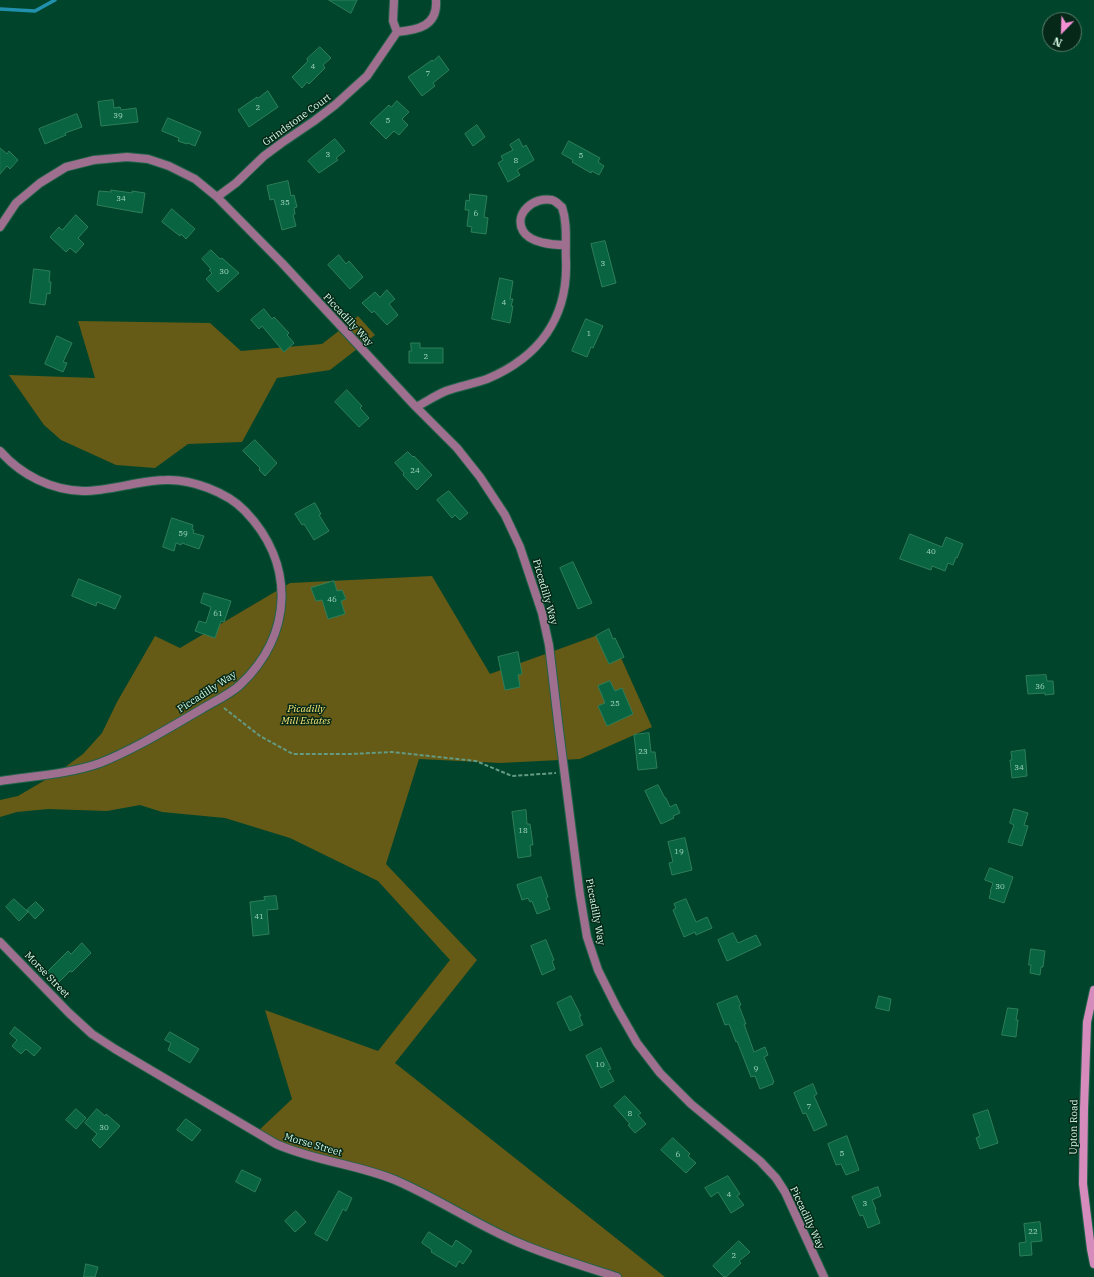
<!DOCTYPE html>
<style>
body{margin:0}
#map{position:relative;width:1094px;height:1277px;overflow:hidden;background:#00452b;font-family:"IBM Plex Serif",serif}
canvas{display:block}
.north{position:absolute;left:1042px;top:12px;width:40px;height:40px;box-sizing:border-box;background:#062818;border:1px solid #597d6a;border-radius:50%;rotate:203deg;font-size:11px;font-weight:700;line-height:16px;text-align:center;color:#d6fce6}
.north::after{content:'';display:block;margin:auto;width:14px;height:18px;background:#f491d4;clip-path:polygon(50% 0,100% 100%,50% 72%,0 100%)}
</style>
<div id="map">
<canvas width="1094" height="1277"></canvas>
<div class="north">N</div>
</div>
<script>
const context = document.querySelector('canvas').getContext('2d');
context.lineJoin = 'round';
function fillPath(path, color) {
  context.fillStyle = color;
  context.fill(path, 'evenodd');
}
function stroke(path, color, width, dash) {
  context.strokeStyle = color;
  context.lineWidth = width;
  context.lineCap = dash ? 'butt' : 'round';
  context.setLineDash(dash || []);
  context.stroke(path);
}
function write(font, color, halo, rows, align = 'center') {
  context.font = font + ' "IBM Plex Serif",serif';
  context.lineWidth = 3;
  context.setLineDash([]);
  context.textBaseline = 'middle';
  context.strokeStyle = halo;
  context.fillStyle = color;
  for (const [text, x, y, turn = 0] of rows) {
    context.save();
    context.translate(x, y);
    context.rotate((+turn || 0) * Math.PI / 180);
    context.textAlign = isNaN(turn) ? turn : align;
    if (halo) context.strokeText(text, 0, 0);
    context.fillText(text, 0, 0);
    context.restore();
  }
}
fillPath(new Path2D(`
 M358,316L375,335L330,370L277,378L242,442L188,444L155,468L116,465L61,440L44,425L9,375L95,378L78,321L210,323L241,351L322,344Z
 M432,576L490,674L609,631L652,727L580,759L500,763L419,759L386,864L477,960L395,1063L665,1277H616L530,1247L395,1180L325,1160L256,1133L292,1099L265,1010L378,1051L450,960L378,881L290,838L225,818L162,812L140,805L107,811L48,809L17,812L0,817V800L18,796L57,773L83,754L102,733L117,702L155,636L180,648L290,583Z`), '#655a16');
stroke(new Path2D(`
 M0,9L35,11L55,0`), '#2190ac', 3.5);
const building = new Path2D(`
 M329,0H357L351,13Z
 M320,47L331,58L323,65L325,68L309,84L307,82L302,88L292,77L308,61L307,59Z
 M439,56L449,70L433,83L435,86L422,96L408,77L432,60L433,61Z
 M268,91L278,107L249,127L238,110L257,97L258,98Z
 M113,100L114,108L120,107L121,110L136,108L138,122L101,126L98,102Z
 M397,101L409,112L402,119L408,125L399,135L394,131L386,139L370,123L389,105L391,107Z
 M77,114L82,127L65,133L66,135L45,144L39,129Z
 M168,118L201,132L195,146L188,143L187,144L178,141L179,138L162,131Z
 M477,125L485,137L473,146L465,134Z
 M335,139L345,151L336,158L338,160L319,173L308,161Z
 M519,139L523,147L526,145L534,160L517,170L520,175L508,182L498,163L503,160L501,156L513,150L510,145Z
 M569,141L600,158L598,162L604,166L599,175L592,171L591,173L572,162L573,160L562,154Z
 M0,148L7,154L9,151L18,160L10,169L7,166L0,174Z
 M288,181L291,196L294,195L297,207L294,208L295,214L293,215L296,226L282,230L274,199L270,200L267,186Z
 M111,190L132,193V191L145,193L142,213L97,205L99,191L111,192Z
 M470,194L487,196L484,217L488,218L486,234L471,232L472,227L467,226L469,210H465L466,200L469,201Z
 M172,209L195,229L186,239L181,234L180,236L162,222Z
 M76,215L88,227L78,238L84,244L76,253L70,248L66,252L50,237L59,227L62,230Z
 M605,241L616,283L602,287L591,244Z
 M211,250L220,259L222,258L239,273L218,292L206,279L212,273L209,270L211,269L202,259Z
 M339,255L346,264L349,261L363,277L350,289L328,265Z
 M34,269L50,271L49,282H51L50,294L47,293L45,305L30,303Z
 M500,278L513,281L510,299H513L511,306H513L510,323L492,319Z
 M387,290L395,299L389,304L398,315L387,325L374,311L372,313L362,303L375,292L380,297Z
 M264,309L272,319L274,317L289,333L287,335L294,343L284,352L262,326L259,329L251,320Z
 M586,319L603,326L593,348L591,347L587,357L572,351Z
 M57,336L72,343L63,362L67,363L63,372L45,364Z
 M411,343H420V348H443V363H409V351H411Z
 M347,390L362,406L360,408L369,418L359,427L335,402Z
 M255,440L277,463L265,476L259,470L260,468L243,451Z
 M408,452L413,457L414,456L432,475L417,490L403,475L404,473L395,463Z
 M449,491L468,513L460,520L455,515L452,518L437,500Z
 M315,503L321,514L319,515L329,531L314,540L304,524L302,525L295,514Z
 M172,518L193,525L192,529L194,530L193,533L204,536L199,549L182,543L181,545L176,543L174,551L163,547Z
 M910,534L942,547L946,537L963,544L957,558L956,557L953,565L948,563L945,571L932,566L931,570L900,559Z
 M573,562L592,603L578,609L560,568Z
 M79,579L121,596L115,609L97,602L96,606L72,596Z
 M334,581L337,591L342,590L346,599L341,601L345,614L328,619L322,600L316,601L311,588Z
 M204,593L231,601L224,622L221,621L215,638L195,631L199,621L206,623L211,607L201,603Z
 M609,629L613,639L615,638L624,657L609,664L596,636Z
 M518,652L522,674L518,675L520,687L505,690L498,657Z
 M1046,675L1047,681H1053L1054,694L1045,695V693L1028,694L1026,676Z
 M610,681L615,691L622,688L633,714L607,726L598,706L605,703L598,686Z
 M649,733L651,752H655L657,768L638,770L634,735Z
 M1025,750L1027,776L1012,778L1010,760H1012L1011,752Z
 M658,785L665,798H666L670,807L676,804L680,813L673,816L674,818L661,824L645,791Z
 M1014,809L1028,813L1024,825L1028,826L1022,846L1008,842L1014,825L1010,823Z
 M526,810L527,824H530L533,845H530L531,856L518,858L512,812Z
 M685,838L692,870L672,875L669,863L673,862L668,842Z
 M990,868L1013,877L1004,903L989,898L991,892H990L993,883L985,880Z
 M541,877L548,897L546,898L550,909L537,914L532,901L530,902L528,898L522,900L517,885Z
 M276,896L278,909L267,910L269,934L253,936L250,902L265,900L264,897Z
 M14,899L28,912L19,921L6,907Z
 M686,899L696,922L707,917L712,928L696,935L695,932L684,937L673,910L676,908L674,904Z
 M36,902L44,910L35,919L27,910Z
 M733,933L738,943L756,935L761,945L727,961L718,940Z
 M546,940L554,960L552,961L555,969L542,975L531,946Z
 M82,943L91,953L72,972L70,971L58,983L47,972L68,951L71,954Z
 M1031,949L1045,951L1043,967H1041L1040,975L1030,973L1031,965H1029Z
 M571,996L581,1016H579L583,1025L570,1031L557,1003Z
 M737,996L741,1005L739,1006L746,1024H744L754,1052L765,1047L768,1055L764,1057L774,1082H773V1084L760,1089L755,1076L751,1077L737,1041L736,1042L729,1024L725,1025L717,1004Z
 M879,996L891,999L889,1011L876,1008Z
 M1008,1008L1018,1009L1016,1020H1018L1016,1037L1002,1035Z
 M15,1027L41,1048L34,1056L26,1049L21,1054L12,1046L17,1040L10,1034Z
 M170,1032L199,1049L190,1063L168,1050L171,1043L165,1040Z
 M601,1048L611,1069L608,1070L614,1081L601,1088L586,1056Z
 M813,1084L817,1094L814,1096L827,1125L814,1131L806,1113L803,1114L794,1093Z
 M625,1096L641,1113L638,1115L646,1124L635,1133L628,1125L630,1124L614,1106Z
 M76,1109L86,1118L76,1129L66,1120Z
 M97,1109L105,1116L106,1114L120,1126L100,1148L92,1140L97,1134L85,1123Z
 M988,1110L998,1143L980,1149L976,1138L980,1136L973,1115Z
 M186,1119L201,1130L192,1141L177,1130Z
 M847,1136L859,1170L846,1175L841,1164L836,1165L828,1144Z
 M673,1138L690,1154L688,1156L696,1163L686,1173L661,1150Z
 M242,1170L261,1179L255,1192L236,1182Z
 M728,1176L740,1194L737,1196L744,1205L731,1213L718,1192L711,1197L705,1188Z
 M878,1187L881,1196L872,1200L876,1209L875,1210L880,1223L868,1228L863,1215L860,1216L852,1197Z
 M339,1191L352,1198L346,1211L343,1209L327,1241L315,1234Z
 M296,1211L306,1222L295,1232L285,1221Z
 M1040,1222L1042,1241L1031,1242L1032,1255L1020,1256L1019,1243L1026,1242L1024,1224Z
 M429,1232L452,1247L456,1240L472,1251L463,1264L459,1261L456,1267L431,1252L432,1250L422,1243Z
 M739,1241L750,1252L739,1261L741,1263L726,1277H724L713,1266Z
 M86,1264L98,1267L95,1277H84Z`);
fillPath(building, '#086441');
stroke(building, '#2e7e59', 1);
const street = new Path2D(`
 M394,0L393,21L397,32
 M397,32C418,30 438,26 436,0
 M217,197L236,183L264,156L283,142L314,121L335,105L367,76L397,32
 M0,227L16,203L40,183L66,167L94,160L127,157L148,159L169,166L195,179L217,197L282,263L416,407L457,448L480,477L505,515L520,547L542,613L549,645L559,730L580,895L587,937L598,970L617,1008L637,1043L660,1073L691,1104L760,1161L776,1178L785,1192L824,1277
 M416,407C426,402 436,395 446,391C459,386 473,384 487,379C539,357 568,318 566,261C565,243 568,225 562,207C559,205 556,201 552,200C535,196 513,213 523,231C530,243 553,245 565,245
 M0,451C21,475 51,490 83,491C100,491 117,487 133,484C144,482 155,480 166,480C191,479 227,492 245,511C296,564 293,635 240,685C229,695 213,702 200,710C167,729 135,749 100,763C69,774 33,776 0,781
 M0,942L69,1013L92,1034L115,1049L276,1144C314,1161 356,1164 395,1180C437,1198 475,1224 517,1242C549,1256 583,1266 617,1277`);
const secondary = new Path2D(`
 M1094,990L1087,1022L1084,1109L1083,1184L1091,1249L1094,1264`);
stroke(street, '#226249', 10);
stroke(secondary, '#226249', 10);
stroke(new Path2D(`
 M224,708L260,736L293,754H351L392,752L476,761L512,776L556,773`), '#649a82', 2, [4, 2]);
stroke(street, '#9e6f8e', 8);
stroke(secondary, '#d68bbd', 8);
write('8px', '#a2d6bd', null, [
 ["4",313,67],
 ["7",428,74],
 ["2",258,108],
 ["39",118,116],
 ["5",388,121],
 ["3",328,155],
 ["5",581,156],
 ["8",516,161],
 ["34",121,199],
 ["35",285,203],
 ["6",476,214],
 ["3",603,264],
 ["30",224,272],
 ["4",504,303],
 ["1",589,334],
 ["2",426,357],
 ["24",415,471],
 ["59",183,534],
 ["40",931,552],
 ["46",332,600],
 ["61",218,614],
 ["36",1040,687],
 ["25",615,704],
 ["23",643,752],
 ["34",1019,768],
 ["18",523,831],
 ["19",679,852],
 ["30",1000,887],
 ["41",259,917],
 ["10",600,1065],
 ["9",756,1069],
 ["7",809,1107],
 ["8",630,1114],
 ["30",104,1128],
 ["5",842,1154],
 ["6",678,1155],
 ["4",729,1195],
 ["3",865,1204],
 ["22",1033,1232],
 ["2",734,1256]
]);
write('10px', '#d6fce6', '#062818', [
 ["Grindstone Court",297,120,-36],
 ["Piccadilly Way",348,320,47],
 ["Piccadilly Way",545,592,74],
 ["Piccadilly Way",207,692,-33],
 ["Piccadilly Way",595,912,79],
 ["Morse Street",47,975,46],
 ["Upton Road",1074,1127,-89],
 ["Morse Street",313,1145,16],
 ["Piccadilly Way",807,1218,65]
]);
write('italic 10px', '#f5e375', '#062818', [
 ["Picadilly",306,709],
 ["Mill Estates",306,721]
]);
</script>
